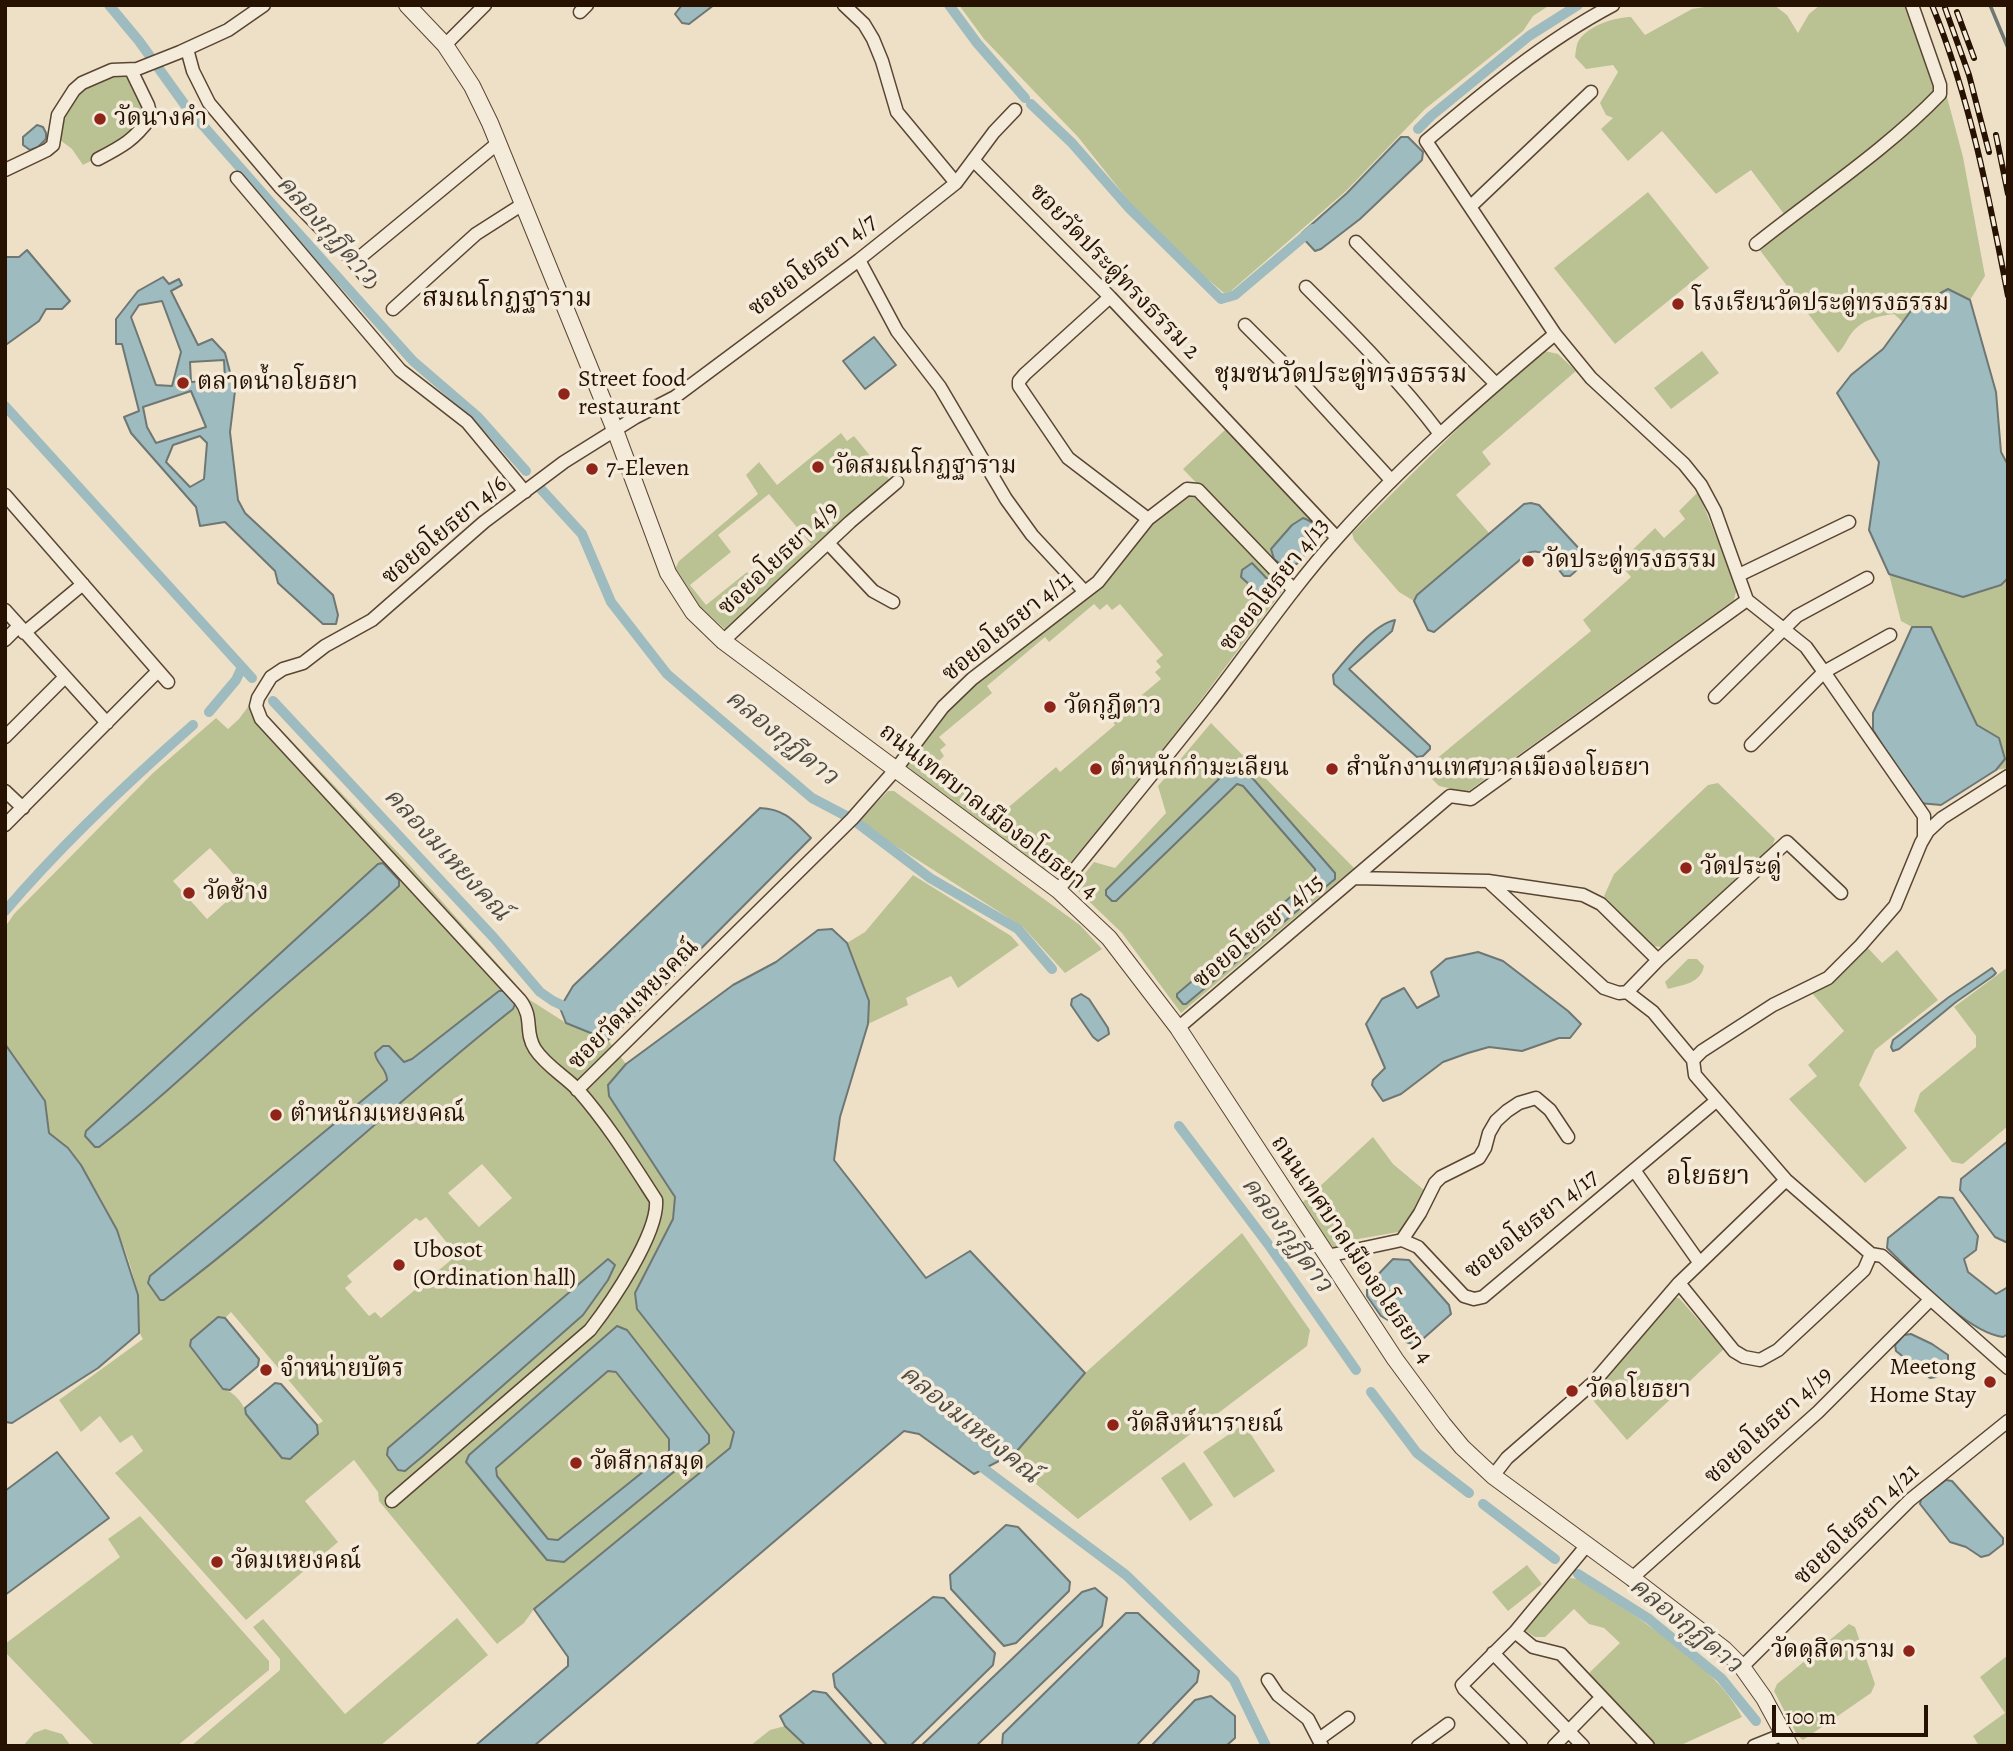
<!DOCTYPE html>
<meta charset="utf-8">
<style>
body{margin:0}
#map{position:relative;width:2013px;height:1751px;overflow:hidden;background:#eee0c7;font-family:Alegreya,serif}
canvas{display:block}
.frame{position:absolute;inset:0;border:7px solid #271101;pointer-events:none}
.scale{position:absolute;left:1772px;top:1705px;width:156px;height:32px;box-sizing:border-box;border:4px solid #271101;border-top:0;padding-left:9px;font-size:21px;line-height:24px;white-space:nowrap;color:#271101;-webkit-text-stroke:5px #f4ebdb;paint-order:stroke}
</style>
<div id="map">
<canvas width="2013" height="1751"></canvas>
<div class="frame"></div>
<div class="scale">100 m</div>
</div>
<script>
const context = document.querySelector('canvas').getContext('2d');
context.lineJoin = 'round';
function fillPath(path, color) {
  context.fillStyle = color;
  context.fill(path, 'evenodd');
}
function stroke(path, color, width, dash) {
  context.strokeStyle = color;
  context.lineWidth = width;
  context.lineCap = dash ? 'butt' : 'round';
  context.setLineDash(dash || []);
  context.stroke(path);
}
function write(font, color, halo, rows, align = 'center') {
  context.font = font + ' Alegreya,"Noto Serif Thai",serif';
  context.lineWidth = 7;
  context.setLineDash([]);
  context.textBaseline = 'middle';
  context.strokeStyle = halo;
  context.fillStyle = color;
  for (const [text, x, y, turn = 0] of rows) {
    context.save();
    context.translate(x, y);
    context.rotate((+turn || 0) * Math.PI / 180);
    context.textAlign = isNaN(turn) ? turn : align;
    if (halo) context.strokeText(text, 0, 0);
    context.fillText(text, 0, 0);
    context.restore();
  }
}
fillPath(new Path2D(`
 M959,5H1550L1533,16L1523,31L1425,109L1346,191L1231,291L1224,293L1190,264L1132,205L1078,137L984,39Z
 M1717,5H1774L1787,15L1798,33L1809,14L1820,5H1907L1936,93L1913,114L1784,214L1751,170L1716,194L1662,131L1628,161L1601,129L1613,118L1606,115L1600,103L1618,72L1613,65L1586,69L1575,57C1576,52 1576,44 1579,40C1588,26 1615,17 1631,17L1645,35L1692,9Z
 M109,73L127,76C132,85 140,95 144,104C156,133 102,155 83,165L72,149L56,137L57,119L78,93Z
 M1947,97L1963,157L1985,276L1970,300L1948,289L1913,308L1903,322L1894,314C1878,316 1861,320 1851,334C1846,341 1845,346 1838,353L1759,249L1943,98Z
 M1648,192L1709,268L1615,344L1554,268Z
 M1545,351L1558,354L1576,371L1482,452L1491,464L1456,495L1489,533L1417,594L1414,601L1399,592L1354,540L1352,533L1489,398Z
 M1702,351L1719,373L1671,409L1654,388Z
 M1226,429L1313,522L1303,518L1271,549L1274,559L1263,553L1183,469Z
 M841,433L847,441L854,436L897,489L728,632L700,607L675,569L679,561L758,494L746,475L759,462L777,485ZM769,494L811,544L760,587L747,572L706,605L690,585L731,552L718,535Z
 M1698,492L1737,588L1734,600L1467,792L1439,786L1423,770L1591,631L1583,620L1631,577L1619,563L1655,528L1664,538L1685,519L1679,511Z
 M1187,493H1192L1282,585L1283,590L1168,744L1064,870L1059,873L1048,872L905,765L954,700L1091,595L1106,581L1149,525ZM1094,604L1100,610L1107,604L1112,610L1120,604L1163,655L1156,661L1161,667L1155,672L1161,679L1112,720L1115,725L1060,772L1056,767L1004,811L998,804L990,811L983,802L977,807L939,761L944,756L940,750L946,745L939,737L992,693L987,686L1045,637L1049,642Z
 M1889,574L1963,597L2001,585L2008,578V768L1996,770L2005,759L1999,738L1977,725L1931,627H1912L1901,621Z
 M253,700L404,859L530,1000L566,1023L608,1040L626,1064L608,1085L609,1096L675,1197L673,1219L635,1293L637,1309L734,1432L730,1448L534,1609L524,1623L497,1644L379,1501L378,1492L354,1460L305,1501L338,1542L246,1620L115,1473L143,1451L132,1435L120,1443L100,1416L81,1432L59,1400L143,1339C134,1326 140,1307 137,1292C127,1240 90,1166 49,1133L45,1100L5,1044V927L14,914L153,773L216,718L228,729L239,719ZM210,848L244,886L207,919L173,881ZM482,1164L512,1198L479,1227L448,1193ZM426,1217L452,1249L447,1254L451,1260L381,1318L375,1312L369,1316L345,1288L352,1282L347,1276L416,1218L420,1221ZM231,1312L323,1421L317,1425L318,1434L246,1415C245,1404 233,1391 223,1389L218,1318H225Z
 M1211,723L1354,868L1181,1013L1122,933L1074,887L1094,862L1115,868L1166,813L1158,786Z
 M1718,783L1775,839L1771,849L1663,947L1651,946L1604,896L1614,874L1708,785Z
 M888,791H894L1080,925L1102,949L1065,973L1023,927L858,822Z
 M913,875L1011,936L1019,945L958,988L951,976L906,998L908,1005L868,1024L869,1001L847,943L865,932Z
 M1867,947L1882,963L1897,950L1938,1000L1875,1050L1859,1085L1907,1148L1865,1183L1789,1099L1817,1076L1808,1065L1844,1031L1812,993L1832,983Z
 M1688,959H1697L1704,966C1701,983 1683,985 1668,989L1665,982Z
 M2008,967V1126L1963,1164L1952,1162L1914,1111L1920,1093L1976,1047V1036L1954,1007Z
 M1373,1137L1393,1164L1424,1190L1404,1231L1358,1239L1333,1249L1303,1202Z
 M1242,1233L1310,1330L1307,1346L1078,1519L1018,1469L1016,1452L1085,1373Z
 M1671,1298H1679L1724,1349L1627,1440L1585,1391Z
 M1244,1424L1275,1471L1234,1498L1203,1452Z
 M1184,1462L1213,1505L1190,1521L1161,1478Z
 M140,1516L269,1661V1670L177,1746H95L5,1652V1644L120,1557L108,1539Z
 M1527,1565L1542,1584L1508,1611L1492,1592Z
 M1570,1578L1578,1579C1627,1611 1717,1664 1742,1717L1679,1746H1657L1591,1678L1590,1672L1620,1643L1604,1628L1589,1624L1574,1609L1545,1637H1535L1526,1631L1527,1624Z
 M457,1618L488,1655L380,1746H191L280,1670V1659L253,1627L263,1619L345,1714Z
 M1849,1624L1855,1627L1875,1684L1871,1693L1803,1740L1797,1735L1774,1691L1777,1684Z
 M2008,1655V1746H1979L1973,1736L2005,1713L1980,1677Z
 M785,1726L806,1746H750L770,1730Z
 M45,1729L62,1734L71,1746H23L34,1733Z`), '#bac294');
const water = new Path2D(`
 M682,5H714L689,24L682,23L675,14Z
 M37,125L43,127L46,133V139L38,147L30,150L23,145V137Z
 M1401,137H1408L1423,152L1422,160L1360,219L1321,249L1315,251L1302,237V233L1347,193Z
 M27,250L70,301L62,309H46L39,321L7,344L5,343V257H19Z
 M163,277L169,284L179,279L182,285L171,291L198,345L212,339L225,353L235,391L230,432L238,500L245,513L333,595L338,615L336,624H323L278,583L275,571L225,522L200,526L196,507L131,433L124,417L139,411L122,344H116V319L138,291ZM162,301L181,352L172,386L156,385L131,317L139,305ZM224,360L225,380L191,382L190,362ZM191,391L206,427L156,443L147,427L143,407ZM200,436L207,443L204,479L190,487L166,462L173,445Z
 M1948,289L1970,300L1996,392L2001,452L2008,465V578L2001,585L1963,597L1889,574L1869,530L1879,462L1837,393L1851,375L1883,349L1913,308Z
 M874,337L896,365L865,389L843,361Z
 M1531,503L1539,505L1583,553C1586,564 1578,569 1570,576H1564C1554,565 1545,546 1528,553L1434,632L1428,630L1414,601L1417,595L1524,504Z
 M1303,518C1314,522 1318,526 1318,538L1298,563L1287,569L1274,559L1271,549L1292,525Z
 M1252,563L1275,587L1268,597H1263L1241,577L1242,570Z
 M1395,620L1392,631L1349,669L1430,746V749L1423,756L1417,757L1334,684L1333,675C1346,659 1374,624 1395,620Z
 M1912,627H1931L1977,725L1999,738L2005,759L1996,770L1941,805L1919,803L1873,730V713Z
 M1234,764L1242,766L1335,873V879L1186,1004H1183L1177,997V994L1315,876V869L1243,786L1237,784L1116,901H1112L1106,895V890Z
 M760,808C785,809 794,821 811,838L627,1023L608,1040L566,1023L560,1008L573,986Z
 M383,863L399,880V886C353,929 304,968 257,1010C205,1056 154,1105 99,1147H95L85,1136L86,1131L378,864Z
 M832,929L847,943L869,1001L868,1024L840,1117L834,1160L926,1278L970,1251L1085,1373L1016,1452L974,1474L919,1434L904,1431L534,1746H475L568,1666V1657L534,1609L730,1448L734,1432L637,1309L635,1293L673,1219L675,1197L609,1096L608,1085L626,1064L733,985L776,962L818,930Z
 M1478,952L1503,961L1568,1011L1581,1024L1570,1038H1559L1522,1051L1489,1047L1468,1053L1443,1062L1401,1094L1383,1101L1372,1085L1373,1080L1385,1068L1366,1024L1382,999L1404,988L1417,1008L1439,996L1431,972L1446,959Z
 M1992,968L1996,973L1993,976L1956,1002L1899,1049L1893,1051L1891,1047L1893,1040L1949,997Z
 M499,991H505L515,1004L513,1009C394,1103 285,1209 164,1300H160L148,1283L150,1276L387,1080C387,1068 376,1064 375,1053L383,1046H389L404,1062L412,1059Z
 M1081,994L1089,999L1108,1028L1109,1034L1098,1041L1093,1037L1071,1005L1072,999Z
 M5,1044L45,1101L49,1133L68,1148L81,1165L117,1230L138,1295L139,1333L98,1368L12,1423L5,1422Z
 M2008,1141V1243L1995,1237L1960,1190L1961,1179Z
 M1939,1197L1953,1198L1978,1236L1976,1250L1964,1259L1968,1272L1996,1294L2008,1287V1334L2003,1337C1967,1333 1914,1274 1887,1248L1888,1238Z
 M608,1259L615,1265L608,1280L583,1315L423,1456L405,1471L398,1470L387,1455L388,1448Z
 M1393,1259L1409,1260L1449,1305L1451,1314L1416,1345L1406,1342L1396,1325L1381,1316L1367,1296V1286Z
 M218,1317L225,1318L259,1359L258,1366L230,1390L223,1389L190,1346L191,1340Z
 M617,1326L627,1330L709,1435V1443L564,1562L547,1560L466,1462L469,1455ZM608,1371L616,1372L669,1439V1451L558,1540L548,1539L497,1476L496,1468Z
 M1911,1334L1932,1344L1948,1355V1367L1936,1377L1930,1378L1896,1351L1895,1345L1904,1335Z
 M275,1383L281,1384L317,1425L318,1434L290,1459L282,1458L246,1414L245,1408Z
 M57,1452L109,1518L5,1595V1491Z
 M1946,1480L1952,1481L2003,1538V1544L1989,1555L1981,1557L1966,1547L1950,1542L1920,1504L1921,1499Z
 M1006,1525L1018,1527L1070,1582L1069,1591L1016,1643L1004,1646L951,1589L950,1575Z
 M1095,1588L1107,1598L1102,1626L976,1746H921L1082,1592Z
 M933,1597L944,1598L995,1653L993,1665L910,1746H888L835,1687L833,1674Z
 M1126,1613H1138L1199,1671L1197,1682L1136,1746H1002L1003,1734Z
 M813,1691L826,1693L873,1746H806L785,1726L780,1716Z
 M1211,1696L1235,1716V1738L1226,1746H1151L1195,1700Z`);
fillPath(water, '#9ebbbf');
stroke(water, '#6e7773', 2);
stroke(new Path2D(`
 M1990,5L2008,48`), '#6e7773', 3.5);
stroke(new Path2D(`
 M109,5L139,41L185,105L272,204L413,361L478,417L526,471
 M949,5L977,43L1025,98
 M1031,104L1071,142L1129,208L1221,299L1235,295L1313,229
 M1418,129L1431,116L1529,36L1578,5
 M5,406L252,678
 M539,487L582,534L611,602L667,674L812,798L852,819L930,878L1018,929L1052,969
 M273,701L494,938L540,992L553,1001L572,1010
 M209,712L236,680L242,667
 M5,911C62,844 127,783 193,725
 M1179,1126L1268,1244L1356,1370
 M1371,1392L1417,1453L1469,1493
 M975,1462L1126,1575L1234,1680L1266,1746
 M1483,1504L1555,1559
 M1578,1574L1649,1619L1721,1678L1756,1721`), '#9ebbbf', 10);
const minor = new Path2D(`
 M844,5L864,24L873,39L882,61L897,112L956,183
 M1613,5C1545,41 1485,91 1426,141L1555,334L1591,378L1684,464L1701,485L1715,511L1747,600L1806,647L1824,672L1751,745
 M580,12L587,5
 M445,45L485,5
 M187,49L193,71L209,103L280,187L354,262L369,281
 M98,159C123,146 134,140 151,117L148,105L131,70
 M973,160L1110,297L1337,538
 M5,170L47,150L53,145L58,115L74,90L82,83L112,70L137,69L180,52L228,30L264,5
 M237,178L400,370L467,422L525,492
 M1471,206L1591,92
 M1356,242L1496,384
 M1756,244C1816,196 1887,149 1940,94V85L1912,5
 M859,260L897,331L940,387L1006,499L1032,535L1085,592
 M354,262L498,143
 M1306,287C1353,334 1400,381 1440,434
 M1110,297L1025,374L1019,381V386L1068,458L1148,519
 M393,309L476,234L523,204
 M1245,325L1293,373L1391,480
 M5,495L168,682
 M828,543L873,591L893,602
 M1739,575L1849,522
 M5,610L107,723
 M24,633L83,584
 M1890,635L1824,672L1924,816V837
 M5,640L19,626
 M723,641L850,522L897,482
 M1715,697L1797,616L1867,578
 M5,737L65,677
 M5,791L23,808
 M5,825L158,671
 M1355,878L1488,881L1583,895L1601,904L1658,960
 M1488,881L1604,988L1619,993L1627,992L1653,1012L1693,1060L1695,1075L1786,1180L1871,1254L1882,1256L2008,1368
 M1058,890C1108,828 1159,767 1208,704C1251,649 1291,589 1338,537C1404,463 1479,398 1555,334
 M1627,992L1658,960L1787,842L1841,893
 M1178,1028L1450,796L1471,799L1747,600
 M1693,1060L1702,1051L1773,1005L1828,978L1861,945L1895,906L1921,843L1928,831L1942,818L2008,776
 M577,1090L852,819L896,769L943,707L972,679L1098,582L1148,519L1187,489L1198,490L1294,590
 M1634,1170L1699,1262
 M1402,1240L1420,1213L1435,1183L1441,1177L1479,1158L1485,1148L1489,1133L1496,1121L1507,1111L1519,1103L1536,1098L1550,1110L1568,1137
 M1327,1256L1402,1240L1418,1247L1464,1296L1474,1299L1483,1297L1716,1101
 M1679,1283L1734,1351L1744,1357L1760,1360L1778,1350L1864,1270L1871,1254
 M1493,1476L1507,1458L1594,1382L1679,1283L1786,1180
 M392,1501L590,1330C611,1303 659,1233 656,1200C632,1163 608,1124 578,1090C565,1076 546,1066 535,1049C524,1032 534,1018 520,1000L261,719L256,706L258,698L271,677L283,669L303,663L325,646L372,620L484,522L564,462L636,417L675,397L859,260L956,183L994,132L1015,110
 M1632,1578L1818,1412L1930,1300
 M1515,1632L1533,1647L1561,1654L1648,1746
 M1493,1653L1583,1746
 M1742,1667L1910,1500L2008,1421
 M1268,1680L1278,1695L1308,1719L1322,1746
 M1319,1739L1348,1718
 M1418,1746L1448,1724
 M1521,1746L1464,1689L1462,1685L1515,1632L1587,1545
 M1554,1746L1601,1698
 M1754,1746L1784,1734`);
const tertiary = new Path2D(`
 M407,5L445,45L472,86L490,123L615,430L668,573L693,612L723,641L1058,890L1109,938L1178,1028L1395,1359L1443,1424L1462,1447L1493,1476L1632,1578L1724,1649L1742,1667L1764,1698L1790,1746`);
stroke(minor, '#594532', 15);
stroke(tertiary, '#594532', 18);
stroke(minor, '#f4ebdb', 12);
stroke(tertiary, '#f4ebdb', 16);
const rail = new Path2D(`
 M1932,5C1970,98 1989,197 2008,296
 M1945,8L1969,75L1989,152
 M1957,12L1974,58
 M1996,135L2008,194`);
stroke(rail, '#271101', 6);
stroke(rail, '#f4ebdb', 3.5, [10]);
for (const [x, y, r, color] of [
 [100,119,7,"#8f2418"],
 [1678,304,7,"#8f2418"],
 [183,383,7,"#8f2418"],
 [564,394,7,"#8f2418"],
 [818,467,7,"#8f2418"],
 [592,469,7,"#8f2418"],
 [1528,561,7,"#8f2418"],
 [1050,707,7,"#8f2418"],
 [1096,769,7,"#8f2418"],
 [1332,769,7,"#8f2418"],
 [1686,868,7,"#8f2418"],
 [189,893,7,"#8f2418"],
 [276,1115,7,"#8f2418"],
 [399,1265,7,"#8f2418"],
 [266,1370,7,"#8f2418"],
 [1990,1382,7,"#8f2418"],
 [1572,1391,7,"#8f2418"],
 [1113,1425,7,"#8f2418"],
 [576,1463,7,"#8f2418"],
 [217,1562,7,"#8f2418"],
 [1909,1651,7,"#8f2418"]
]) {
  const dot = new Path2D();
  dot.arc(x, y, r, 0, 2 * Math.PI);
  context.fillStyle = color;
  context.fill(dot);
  stroke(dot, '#f4ebdb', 2.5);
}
write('24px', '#271101', '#f4ebdb', [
 ["วัดนางคำ",114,119],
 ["โรงเรียนวัดประดู่ทรงธรรม",1692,304],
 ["Street food",578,380],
 ["restaurant",578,408],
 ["ตลาดน้ำอโยธยา",197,383],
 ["วัดสมณโกฏฐาราม",832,467],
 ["7-Eleven",606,469],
 ["วัดประดู่ทรงธรรม",1542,561],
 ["วัดกุฎีดาว",1064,707],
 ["ตำหนักกำมะเลียน",1110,769],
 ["สำนักงานเทศบาลเมืองอโยธยา",1346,769],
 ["วัดประดู่",1700,868],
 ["วัดช้าง",203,893],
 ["ตำหนักมเหยงคณ์",290,1115],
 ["Ubosot",413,1251],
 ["(Ordination hall)",413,1279],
 ["Meetong",1976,1368,"right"],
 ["Home Stay",1976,1396,"right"],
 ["จำหน่ายบัตร",280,1370],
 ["วัดอโยธยา",1586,1391],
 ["วัดสิงห์นารายณ์",1127,1425],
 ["วัดสีกาสมุด",590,1463],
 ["วัดมเหยงคณ์",231,1562],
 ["วัดดุสิดาราม",1895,1651,"right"]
], 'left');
write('24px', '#271101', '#f4ebdb', [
 ["ซอยอโยธยา 4/7",813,266,-37],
 ["ซอยวัดประดู่ทรงธรรม 2",1114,272,46],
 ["ซอยอโยธยา 4/6",445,531,-40],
 ["ซอยอโยธยา 4/9",779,559,-43],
 ["ซอยอโยธยา 4/13",1275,585,-52],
 ["ซอยอโยธยา 4/11",1008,627,-39],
 ["ถนนเทศบาลเมืองอโยธยา 4",988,812,38],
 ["ซอยอโยธยา 4/15",1259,932,-40],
 ["ซอยวัดมเหยงคณ์",634,1005,-45],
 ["ซอยอโยธยา 4/17",1532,1225,-38],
 ["ถนนเทศบาลเมืองอโยธยา 4",1351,1250,56],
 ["ซอยอโยธยา 4/19",1769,1426,-42],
 ["ซอยอโยธยา 4/21",1857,1525,-44]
]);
write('italic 26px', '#514c44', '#f4ebdb', [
 ["คลองกุฎีดาว",326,230,48],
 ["คลองกุฎีดาว",781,738,39],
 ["คลองมเหยงคณ์",446,855,47],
 ["คลองกุฎีดาว",1286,1235,54],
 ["คลองมเหยงคณ์",969,1425,39],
 ["คลองกุฎีดาว",1685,1626,39]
]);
write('26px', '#271101', '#f4ebdb', [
 ["สมณโกฏฐาราม",507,300],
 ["ชุมชนวัดประดู่ทรงธรรม",1341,376],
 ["อโยธยา",1708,1178]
]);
</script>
